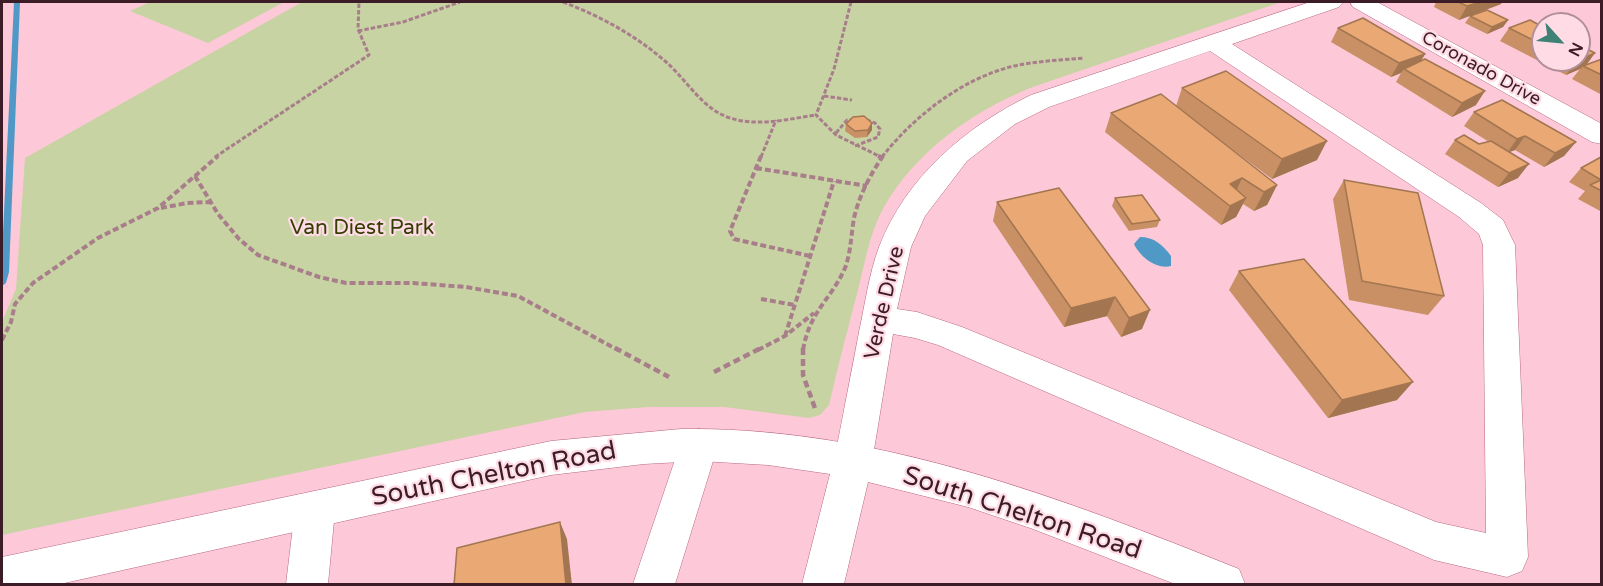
<!DOCTYPE html>
<style>
body{margin:0}
#map{position:relative;width:1603px;height:586px;overflow:hidden;background:#fdc9d8;font-family:"Varela Round",sans-serif}
canvas{display:block}
.frame{position:absolute;inset:0;border:3px solid #3c1c27;pointer-events:none}
.north{position:absolute;left:1531px;top:12px;width:60px;height:60px;box-sizing:border-box;background:#ffdce5;border:2px solid #b18f99;border-radius:50%;rotate:117deg;font-size:16px;font-weight:700;line-height:24px;text-align:center;color:#3c1c27}
.north::after{content:'';display:block;margin:auto;width:21px;height:27px;background:#3f8275;clip-path:polygon(50% 0,100% 100%,50% 72%,0 100%)}
</style>
<div id="map">
<canvas width="1603" height="586"></canvas>
<div class="frame"></div>
<div class="north">N</div>
</div>
<script>
const context = document.querySelector('canvas').getContext('2d');
context.lineJoin = 'round';
function fillPath(path, color) {
  context.fillStyle = color;
  context.fill(path, 'evenodd');
}
function stroke(path, color, width, dash) {
  context.strokeStyle = color;
  context.lineWidth = width;
  context.lineCap = dash ? 'butt' : 'round';
  context.setLineDash(dash || []);
  context.stroke(path);
}
function write(font, color, halo, rows, align = 'center') {
  context.font = font + ' "Varela Round",sans-serif';
  context.lineWidth = 4.5;
  context.setLineDash([]);
  context.textBaseline = 'middle';
  context.strokeStyle = halo;
  context.fillStyle = color;
  for (const [text, x, y, turn = 0] of rows) {
    context.save();
    context.translate(x, y);
    context.rotate((+turn || 0) * Math.PI / 180);
    context.textAlign = isNaN(turn) ? turn : align;
    if (halo) context.strokeText(text, 0, 0);
    context.fillText(text, 0, 0);
    context.restore();
  }
}
fillPath(new Path2D(`
 M150,2H284L208,43L130,11Z
 M302,2H1281L1030,88C972,112 916,151 884,207C870,232 865,262 858,290C848,328 838,366 829,405L820,415L809,418L724,407H648L585,412L2,535V322L16,289L25,158Z`), '#c7d3a3');
fillPath(new Path2D(`
 M1140,237C1154,237 1163,245 1171,256V266C1157,270 1140,257 1134,244Z`), '#5098c6');
fillPath(new Path2D(`
 M14,2H20L9,272L6,283L2,286V254Z`), '#5098c6');
const street = new Path2D(`
 M1310,2H1343L1339,7L1232,44L1481,203L1503,220L1515,245L1528,557L1522,571L1507,577L1434,560L938,345L915,338L893,334L872,462L867,474L853,479L839,474L834,462C842,419 851,375 859,332C865,304 869,274 879,247C906,177 965,127 1031,95ZM1210,51L1459,217L1479,234L1483,245L1486,533L1436,522L962,327L917,312L897,309L911,247L925,216L967,161L1015,124L1049,107Z
 M1350,2H1377L1602,124V144L1592,142L1353,7Z
 M699,429L712,433L718,445L675,584H633L680,445L686,433Z
 M315,492L329,497L335,510L328,584H286L295,510L301,497Z`);
const secondary = new Path2D(`
 M681,429C875,426 1062,498 1239,569L1245,584H1175L1033,529L968,507L868,482L844,584H802L830,474L768,465L700,461L644,464L551,475L60,584H2V557L551,441Z`);
stroke(street, '#b66982', 1);
stroke(secondary, '#b66982', 1);
stroke(new Path2D(`
 M563,2C600,16 635,35 665,61C687,80 702,109 730,118C758,127 788,119 816,115
 M851,2L834,69L816,115L836,135L881,157
 M358,31L403,22L460,2
 M824,96L852,100
 M836,133L847,120H853
 M855,146L878,137L880,129L875,123L867,120
 M215,157L369,55L358,29L359,2
 M761,157L776,120
 M882,157C914,116 963,78 1014,66C1037,61 1061,60 1084,58`), '#a97e8b', 3, [4.5, 2]);
stroke(new Path2D(`
 M761,156L730,231L734,239L810,256
 M878,156L881,157
 M756,168L867,186
 M195,176L218,214L239,239L258,255L319,277L346,283H413L466,287L518,296L618,350
 M161,208L187,203L210,202
 M761,299L795,305
 M785,336L834,181
 M2,340L11,322L15,304L33,283L98,238L158,208L218,156
 M758,350L785,336L814,313
 M803,350C810,310 831,300 845,268C851,252 851,235 854,218C859,196 870,175 883,156`), '#a97e8b', 4, [6, 3]);
stroke(new Path2D(`
 M615,348L669,377
 M803,348V375L816,411
 M714,372L761,348`), '#a97e8b', 4.5, [7, 4]);
fillPath(street, '#fff');
fillPath(secondary, '#fff');
fillPath(new Path2D(`
 M1436,2H1502L1501,4L1459,20L1434,7Z
 M1470,16L1508,20L1503,27L1487,34L1465,23Z
 M1543,27V60H1579L1587,64L1602,59V95L1572,79L1580,69L1566,75L1500,41L1509,28Z
 M1338,28L1425,54L1421,61L1476,105L1452,117L1396,82L1401,73L1391,77L1331,42Z
 M1182,88L1317,160L1272,179L1213,135L1277,185L1267,205L1254,211L1243,204L1236,217L1221,225L1105,132L1111,113L1176,106Z
 M1474,112L1576,142L1564,156L1544,167L1515,150L1509,152L1518,178L1498,187L1445,154L1455,140L1479,144L1489,142L1464,126Z
 M846,124L872,130L867,137L855,138L845,131Z
 M1602,157V212L1578,199L1585,191L1569,182L1581,168Z
 M1344,180L1444,296L1428,315L1349,300L1333,199Z
 M1059,188L1142,329L1121,337L1107,316L1064,327L993,221L997,202Z
 M1115,198L1160,220L1157,227L1129,231L1112,206Z
 M1239,271L1397,400L1328,418L1229,290Z`), '#c89064');
fillPath(new Path2D(`
 M1480,2H1502L1501,4L1459,20L1467,6Z
 M1508,20L1503,27L1487,34L1492,27Z
 M1595,53L1585,67L1583,66L1580,69L1566,75L1576,61Z
 M1425,54L1417,68L1404,69L1401,73L1391,77L1399,63Z
 M1485,91L1476,105L1452,117L1462,103Z
 M872,123V130L867,137L868,130Z
 M1525,136L1515,150L1507,153L1517,139Z
 M1327,141L1317,160L1272,179L1282,159Z
 M1576,142L1564,156L1544,167L1555,153Z
 M1529,164L1518,178L1498,187L1509,173Z
 M1242,178L1233,198L1230,184Z
 M1277,185L1267,205L1254,211L1264,192Z
 M1246,198L1236,217L1221,225L1230,206Z
 M1115,297L1107,316L1064,327L1071,308Z
 M1150,310L1142,329L1121,337L1129,318Z
 M1413,382L1397,400L1328,418L1342,400Z
 M560,522L567,539L572,585H566Z`), '#a37651');
const building = new Path2D(`
 M1458,2H1480L1467,6Z
 M1487,10L1508,20L1492,27L1470,16Z
 M1363,18L1425,54L1399,63L1338,28Z
 M1530,20L1543,27V45L1509,28Z
 M1579,45L1595,53L1576,61L1573,60H1579Z
 M1425,59L1485,91L1462,103L1404,69Z
 M1602,59V75L1583,66Z
 M1226,71L1327,141L1282,159L1182,88Z
 M1161,94L1277,185L1264,192L1242,178L1230,184L1246,198L1230,206L1111,113Z
 M1502,100L1576,142L1555,153L1525,136L1517,139L1474,112Z
 M864,116L872,123L868,130L855,131L846,124L853,117Z
 M1464,135L1479,144L1491,141L1529,164L1509,173L1455,140Z
 M1601,157H1602V191L1590,185L1601,180L1581,168Z
 M1344,180L1418,193L1444,296L1362,281Z
 M1059,188L1150,310L1129,318L1115,297L1071,308L997,202Z
 M1142,195L1160,220L1132,224L1115,198Z
 M1304,259L1413,382L1342,400L1239,271Z
 M560,522L566,585H454L457,548Z`);
fillPath(building, '#e9a874');
stroke(building, '#a37651', 1.5);
write('18px', '#3c1c27', '#ffdce5', [
 ["Coronado Drive",1481,69,29]
]);
write('21px', '#343e03', '#ffdce5', [
 ["Van Diest Park",362,228]
]);
write('21px', '#3c1c27', '#ffdce5', [
 ["Verde Drive",885,303,-77]
]);
write('26px', '#3c1c27', '#ffdce5', [
 ["South Chelton Road",494,475,-11],
 ["South Chelton Road",1022,514,18]
]);
</script>
